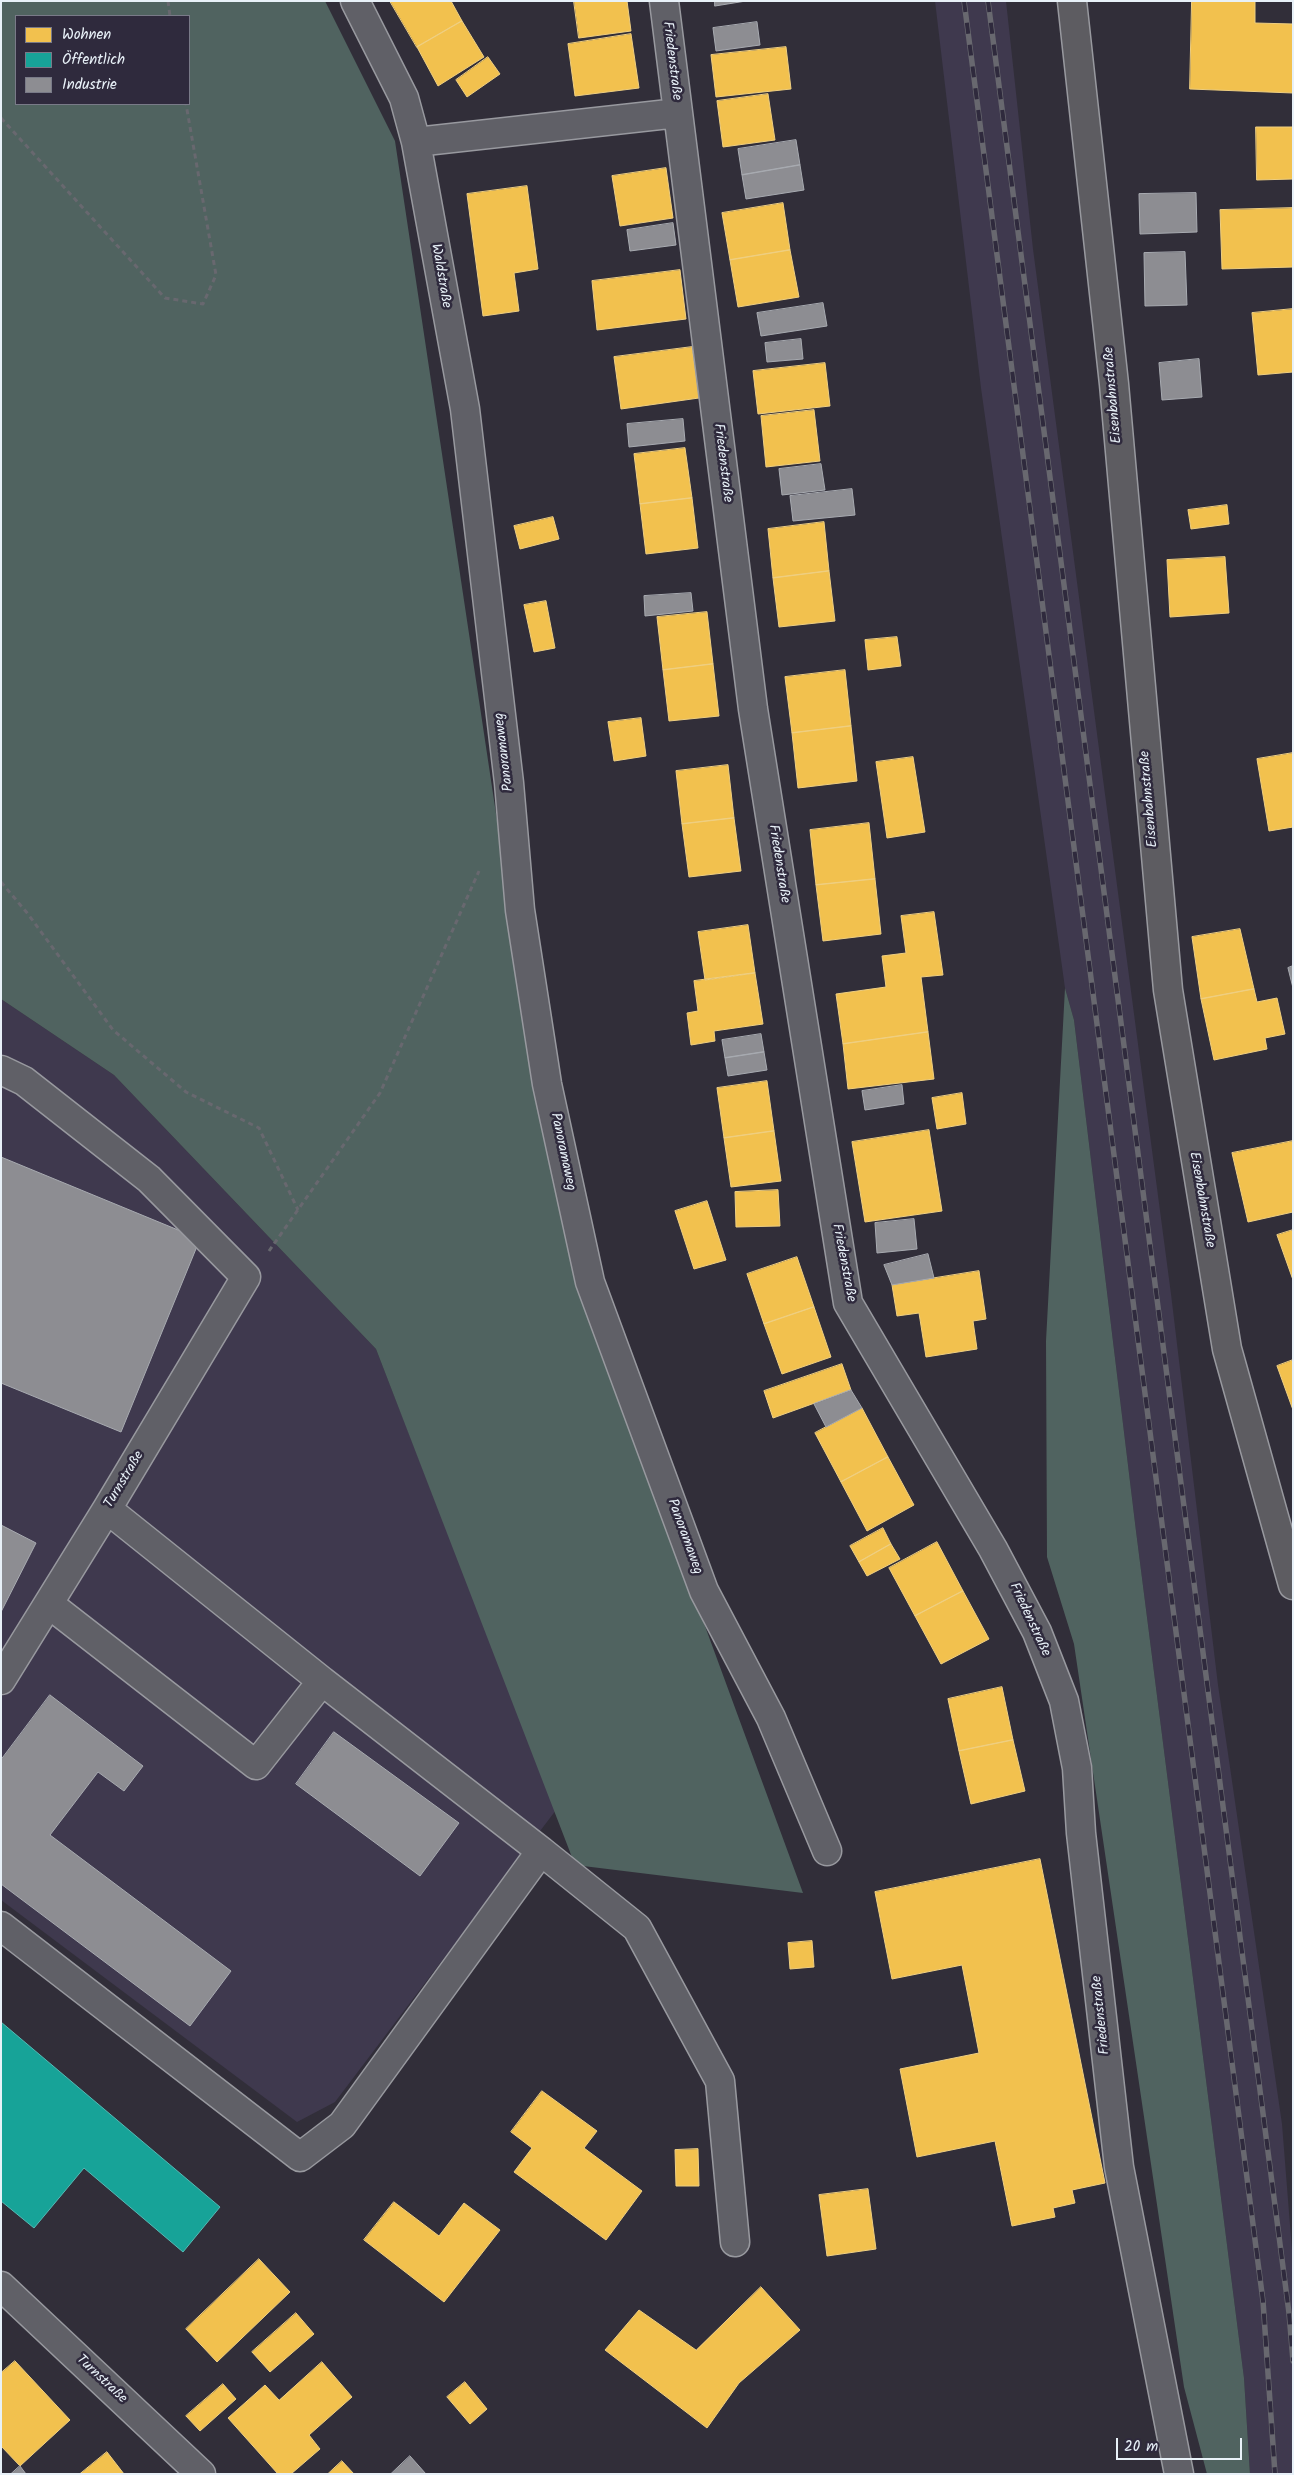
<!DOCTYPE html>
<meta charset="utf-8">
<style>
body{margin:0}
#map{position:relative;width:1294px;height:2475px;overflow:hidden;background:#312e39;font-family:Kalam,sans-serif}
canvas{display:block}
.frame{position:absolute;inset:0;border:2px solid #e8f1f8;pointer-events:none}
.legend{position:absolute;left:15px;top:15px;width:175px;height:90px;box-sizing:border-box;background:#2f2a3d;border:1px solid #797a88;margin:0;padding:6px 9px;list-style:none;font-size:15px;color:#e8f1f8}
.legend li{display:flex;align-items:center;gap:10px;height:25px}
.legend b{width:25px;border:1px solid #797a88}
.scale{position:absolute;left:1116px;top:2438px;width:126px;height:22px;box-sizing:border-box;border:2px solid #e8f1f8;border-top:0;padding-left:6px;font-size:15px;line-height:18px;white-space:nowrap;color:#e8f1f8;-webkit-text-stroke:4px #2f2a3d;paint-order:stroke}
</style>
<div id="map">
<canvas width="1294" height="2475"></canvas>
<div class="frame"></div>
<ul class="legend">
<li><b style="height:14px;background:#f2c14e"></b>Wohnen</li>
<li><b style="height:14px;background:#17a398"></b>Öffentlich</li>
<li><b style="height:14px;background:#8d8d92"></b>Industrie</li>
</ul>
<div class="scale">20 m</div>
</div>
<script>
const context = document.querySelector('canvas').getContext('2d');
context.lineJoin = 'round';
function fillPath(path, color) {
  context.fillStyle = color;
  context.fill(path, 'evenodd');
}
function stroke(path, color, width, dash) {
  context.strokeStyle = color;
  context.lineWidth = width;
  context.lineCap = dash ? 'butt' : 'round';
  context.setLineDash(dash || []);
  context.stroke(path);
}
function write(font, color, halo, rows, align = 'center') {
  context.font = font + ' Kalam,sans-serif';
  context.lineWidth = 5;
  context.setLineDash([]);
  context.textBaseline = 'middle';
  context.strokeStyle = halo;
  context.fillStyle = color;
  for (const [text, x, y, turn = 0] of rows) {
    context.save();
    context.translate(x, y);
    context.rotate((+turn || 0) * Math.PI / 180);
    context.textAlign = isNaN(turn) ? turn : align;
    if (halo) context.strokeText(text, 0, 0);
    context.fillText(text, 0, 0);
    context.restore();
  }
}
fillPath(new Path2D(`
 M935,1H1006L1033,249L1171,1294L1218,1685L1282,2124L1293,2263V2474H1250L1244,2378L1136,1531L1074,1020L1065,988L981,388Z
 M1,999L114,1075L376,1349L556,1810L335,2102L297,2122L1,1900Z`), '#3f394e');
fillPath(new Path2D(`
 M1,1H325L395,141L515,940L586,1302L803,1893L575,1865L376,1349L114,1075L1,999ZM16,16H189V104H16Z
 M1065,988L1074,1020L1136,1531L1244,2378L1250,2474H1207L1184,2387L1074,1644L1047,1557L1046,1341Z`), '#506360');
const homes = new Path2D(`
 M390,1H451L462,21L417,47Z
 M574,1H627L631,31L579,38Z
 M1192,1H1255V23L1293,24V93L1190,89Z
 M462,21L484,57L438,86L417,47Z
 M631,34L639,88L575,96L568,44Z
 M786,47L791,89L716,97L711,55Z
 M488,57L500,74L467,97L456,80Z
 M768,94L775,140L723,147L717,101Z
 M1256,127H1293V179L1257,180Z
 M666,168L673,218L620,226L612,176Z
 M527,186L538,269L514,273L519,311L483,316L467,194Z
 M783,203L790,250L730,260L722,213Z
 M1293,208V267L1222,269L1220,210Z
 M790,250L799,297L738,307L730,260Z
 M680,270L686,319L597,330L592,281Z
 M1293,309V372L1258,375L1252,313Z
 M692,347L699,398L621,409L614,357Z
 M825,363L830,406L758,414L753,371Z
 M814,410L820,461L766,467L761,416Z
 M685,448L692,498L640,504L634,454Z
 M692,498L698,548L646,554L640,504Z
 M1227,505L1229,524L1191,529L1188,510Z
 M553,517L559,539L520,549L514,526Z
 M824,522L829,571L773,578L768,529Z
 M1225,557L1229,613L1170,617L1167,560Z
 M829,571L835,621L779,627L773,578Z
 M546,601L555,648L534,652L524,605Z
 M707,612L713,664L663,670L657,617Z
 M897,637L901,666L868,670L865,640Z
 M713,664L719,716L669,721L663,670Z
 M845,670L851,726L792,733L785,677Z
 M641,718L646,756L614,761L608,722Z
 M851,726L857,781L798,788L792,733Z
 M1293,753V827L1269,831L1257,759Z
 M913,757L925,832L887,838L876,762Z
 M728,765L734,818L682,824L676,771Z
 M734,818L741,871L689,877L682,824Z
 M869,823L875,879L816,885L810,830Z
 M875,879L881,934L823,941L816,885Z
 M934,912L943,975L921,977L928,1032L843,1044L836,994L886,987L882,956L906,953L901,916Z
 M748,925L755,973L705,980L698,932Z
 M1240,929L1254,989L1201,999L1192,937Z
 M755,973L763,1024L714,1031L715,1041L691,1045L687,1013L698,1011L694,981Z
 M1254,989L1257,1002L1277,998L1285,1034L1265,1038L1267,1049L1214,1060L1201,999Z
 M928,1032L934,1079L848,1089L843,1044Z
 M767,1081L774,1131L724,1138L717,1088Z
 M962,1093L966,1124L937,1129L932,1098Z
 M929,1130L942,1211L865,1222L852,1142Z
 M774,1131L781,1181L731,1187L724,1138Z
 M1293,1141V1212L1248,1222L1232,1153Z
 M778,1190L780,1226L736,1227L735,1192Z
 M707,1201L726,1260L694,1269L675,1211Z
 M1293,1230V1280L1277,1235Z
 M797,1257L814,1307L764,1324L747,1274Z
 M979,1271L986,1319L973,1321L977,1349L926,1357L919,1313L897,1316L892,1285Z
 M814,1307L831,1357L782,1374L764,1324Z
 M1293,1360V1410L1277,1366Z
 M842,1364L851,1390L773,1418L764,1391Z
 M862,1408L888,1457L841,1482L815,1433Z
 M888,1457L914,1505L867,1531L841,1482Z
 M883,1528L891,1544L859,1562L850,1546Z
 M937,1542L963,1591L915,1616L889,1568Z
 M891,1544L900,1559L867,1576L859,1562Z
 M963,1591L989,1639L941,1664L915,1616Z
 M1002,1687L1013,1740L959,1751L948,1699Z
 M1013,1740L1025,1791L971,1804L959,1751Z
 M1040,1859L1105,2183L1072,2190L1075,2203L1053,2208L1055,2217L1012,2226L995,2141L917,2157L900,2069L979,2053L962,1965L892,1979L875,1892Z
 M812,1941L814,1967L790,1969L788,1943Z
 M542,2091L597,2131L584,2148L642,2191L606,2240L514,2172L532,2148L511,2132Z
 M698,2149L699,2186H676L675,2150Z
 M868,2189L876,2249L827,2256L819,2195Z
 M394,2202L439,2236L464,2203L500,2230L444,2302L364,2240Z
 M259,2259L290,2292L217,2362L186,2329Z
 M761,2287L800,2330L739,2383L707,2428L605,2350L639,2310L696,2350Z
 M296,2313L314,2334L270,2372L252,2352Z
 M15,2361L70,2420L20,2466L1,2446V2373Z
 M322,2362L352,2397L309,2435L320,2449L291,2474H278L228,2418L265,2385L279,2400Z
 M465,2382L487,2409L470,2424L447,2397Z
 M223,2384L236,2399L200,2431L186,2416Z
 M107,2452L124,2474H80Z
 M342,2461L354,2474H328Z`);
fillPath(homes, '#f2c14e');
stroke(homes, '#efcf81', 1);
const public = new Path2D(`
 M1,2022L220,2207L183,2252L84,2168L34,2228L1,2201Z`);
fillPath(public, '#17a398');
stroke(public, '#56bab5', 1);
const industry = new Path2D(`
 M715,1H746L715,6Z
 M757,22L760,45L716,51L713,28Z
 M796,140L800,165L742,175L738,149Z
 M800,165L804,190L746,199L742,175Z
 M1196,193L1197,232L1140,234L1139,194Z
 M673,223L676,245L630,251L627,230Z
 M1185,252L1187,305L1145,306L1144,253Z
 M823,303L827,326L761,336L757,313Z
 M801,339L803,359L767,362L765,343Z
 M1199,359L1202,397L1162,400L1159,363Z
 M683,419L685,441L629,447L627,424Z
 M821,464L825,490L782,495L779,469Z
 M852,489L855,515L793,521L790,496Z
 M691,593L693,611L645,616L644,596Z
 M1293,966V988L1288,968Z
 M761,1034L764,1052L725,1058L722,1040Z
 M764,1052L767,1070L728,1076L725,1058Z
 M902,1085L904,1104L865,1110L862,1091Z
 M1,1157L200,1239L121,1432L1,1383Z
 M914,1219L917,1249L877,1253L875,1223Z
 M928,1254L934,1278L892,1285L884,1265Z
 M851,1390L862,1408L826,1427L814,1404Z
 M1,1525L36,1543L1,1612Z
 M50,1695L143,1766L124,1791L98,1772L50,1835L231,1971L190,2026L1,1884V1760Z
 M334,1732L459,1823L420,1876L296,1784Z
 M410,2456L426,2474H391Z
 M20,2466L26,2474H11Z`);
fillPath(industry, '#8d8d92');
stroke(industry, '#a8abb1', 1);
const minor = new Path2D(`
 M355,1L404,98L416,142L465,409L509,783L520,910L547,1084L590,1282L704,1591L771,1718L827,1851
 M664,1L753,709L848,1303L993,1549L1037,1632L1064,1701L1077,1768L1081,1833L1119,2167L1179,2474
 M416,142L678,113
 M1,1070L24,1081L149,1179L246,1277L107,1509L1,1680
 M49,1604L256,1765L322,1681L107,1509
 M322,1681L541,1851
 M1,1926L300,2157L342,2125L541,1851L637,1928L720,2081L735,2242
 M1,2286L201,2474`);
const major = new Path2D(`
 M1072,1L1114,384L1168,990L1227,1349L1293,1585`);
stroke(minor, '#98999f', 31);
stroke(major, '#98999f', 31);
stroke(new Path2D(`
 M168,1L170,16
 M1,118L165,298L203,304L216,275L186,104
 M1,882L28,914L113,1030L186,1092L259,1128L298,1210
 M269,1251L380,1093L479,871`), '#68686f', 3, [5, 4]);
stroke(minor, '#606067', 28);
stroke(major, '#5d5c61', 28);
const rail = new Path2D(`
 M964,1L1263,2301L1275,2474
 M988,1L1289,2313L1293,2361`);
stroke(rail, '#68686f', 5.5);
stroke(rail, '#2f2a3d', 4, [11]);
write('14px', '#e8f1f8', '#2f2a3d', [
 ["Friedenstraße",671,61,83],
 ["Waldstraße",440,276,80],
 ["Eisenbahnstraße",1114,395,-95],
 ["Friedenstraße",722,463,83],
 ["Panoramaweg",505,752,-97],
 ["Eisenbahnstraße",1150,799,-95],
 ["Friedenstraße",778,864,81],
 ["Panoramaweg",562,1152,78],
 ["Eisenbahnstraße",1201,1200,80],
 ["Friedenstraße",843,1263,79],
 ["Turnstraße",125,1480,-59],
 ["Panoramaweg",684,1537,70],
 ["Friedenstraße",1029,1620,65],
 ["Friedenstraße",1102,2015,-96],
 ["Turnstraße",101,2380,43]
]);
</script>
